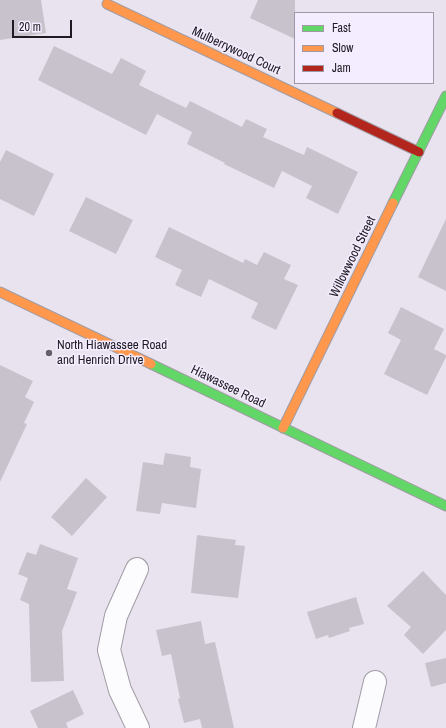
<!DOCTYPE html>
<style>
body{margin:0}
#map{position:relative;width:446px;height:728px;overflow:hidden;background:#e9e3ef;font-family:"Archivo Narrow",sans-serif}
canvas{display:block}
.legend{position:absolute;left:294px;top:12px;width:140px;height:72px;box-sizing:border-box;background:#f4ecff;border:1px solid #9e98a7;margin:0;padding:5px 7px;list-style:none;font-size:12px;color:#1e1a22}
.legend li{display:flex;align-items:center;gap:8px;height:20px}
.legend b{width:20px;border:1px solid #9e98a7}
.scale{position:absolute;left:12px;top:20px;width:60px;height:18px;box-sizing:border-box;border:2px solid #1e1a22;border-top:0;padding-left:5px;font-size:12px;line-height:14px;white-space:nowrap;color:#1e1a22;-webkit-text-stroke:3px #f4ecff;paint-order:stroke}
</style>
<div id="map">
<canvas width="446" height="728"></canvas>
<ul class="legend">
<li><b style="height:5px;background:#63d668"></b>Fast</li>
<li><b style="height:5px;background:#ff974d"></b>Slow</li>
<li><b style="height:5px;background:#b3261e"></b>Jam</li>
</ul>
<div class="scale">20 m</div>
</div>
<script>
const context = document.querySelector('canvas').getContext('2d');
context.lineJoin = 'round';
function fillPath(path, color) {
  context.fillStyle = color;
  context.fill(path, 'evenodd');
}
function stroke(path, color, width, dash) {
  context.strokeStyle = color;
  context.lineWidth = width;
  context.lineCap = dash ? 'butt' : 'round';
  context.setLineDash(dash || []);
  context.stroke(path);
}
function write(font, color, halo, rows, align = 'center') {
  context.font = font + ' "Archivo Narrow",sans-serif';
  context.lineWidth = 3;
  context.setLineDash([]);
  context.textBaseline = 'middle';
  context.strokeStyle = halo;
  context.fillStyle = color;
  for (const [text, x, y, turn = 0] of rows) {
    context.save();
    context.translate(x, y);
    context.rotate((+turn || 0) * Math.PI / 180);
    context.textAlign = isNaN(turn) ? turn : align;
    if (halo) context.strokeText(text, 0, 0);
    context.fillText(text, 0, 0);
    context.restore();
  }
}
fillPath(new Path2D(`
 M0,0H41L46,33L0,40Z
 M258,0H295V39L250,18Z
 M54,46L112,74L121,58L146,71L139,85L186,108L190,101L242,127L246,119L267,129L263,137L304,155L307,147L358,172L338,214L306,198L312,186L282,171L274,188L224,164L225,163L187,144L192,132L157,114L146,135L38,80Z
 M6,150L54,174L34,216L0,199V162Z
 M86,197L133,220L116,254L69,231Z
 M446,219V291L418,277Z
 M169,227L243,263L245,259L257,265L264,252L291,265L284,279L298,285L276,330L251,318L258,303L209,279L201,297L175,285L182,270L155,257Z
 M401,307L444,329L434,349L446,355V357L427,395L384,374L401,340L388,333Z
 M0,365L33,381L25,397L34,402L24,423L27,424L0,482Z
 M165,453L191,457L190,467L201,469L196,508L162,503L160,514L136,511L143,462L163,465Z
 M86,478L107,497L72,536L51,517Z
 M197,535L236,540L235,545L245,546L238,598L191,593Z
 M40,544L78,558L67,589L77,592L62,631L64,681L31,682L29,604L20,600L28,578L18,574L27,552L36,555Z
 M423,571L446,595V630L423,654L404,635L411,627L387,606Z
 M356,597L364,624L349,628L350,631L329,638L328,635L316,639L307,612Z
 M201,621L205,644L215,642L234,728H202L200,719L184,723L178,699L180,698L171,654L162,656L156,630Z
 M446,658V683L431,687L425,663Z
 M73,690L84,714L66,723L68,728H38L30,711Z`), '#c7c2cc');
const street = new Path2D(`
 M137,569L116,616L109,650L120,690L138,728
 M364,728L375,682`);
const fast = new Path2D(`
 M393,203L446,96
 M151,364L446,506`);
const slow = new Path2D(`
 M107,4L337,113
 M0,292L151,364
 M283,428L393,203`);
const jam = new Path2D(`
 M337,113L419,152`);
stroke(street, '#a09ca5', 24);
stroke(fast, '#a09ca5', 11);
stroke(slow, '#a09ca5', 11);
stroke(jam, '#a09ca5', 11);
stroke(street, '#fcfbfd', 22);
stroke(fast, '#63d668', 9);
stroke(slow, '#ff974d', 9);
stroke(jam, '#b3261e', 9);
for (const [x, y, r, color] of [
 [49,353,4,"#65606a"]
]) {
  const dot = new Path2D();
  dot.arc(x, y, r, 0, 2 * Math.PI);
  context.fillStyle = color;
  context.fill(dot);
  stroke(dot, '#f4ecff', 1.5);
}
write('13px', '#1e1a22', '#f4ecff', [
 ["Mulberrywood Court",236,51,25],
 ["Willowwood Street",353,257,-64],
 ["Hiawassee Road",228,387,26]
]);
write('13px', '#1e1a22', '#f4ecff', [
 ["North Hiawassee Road",57,346],
 ["and Henrich Drive",57,361]
], 'left');
</script>
